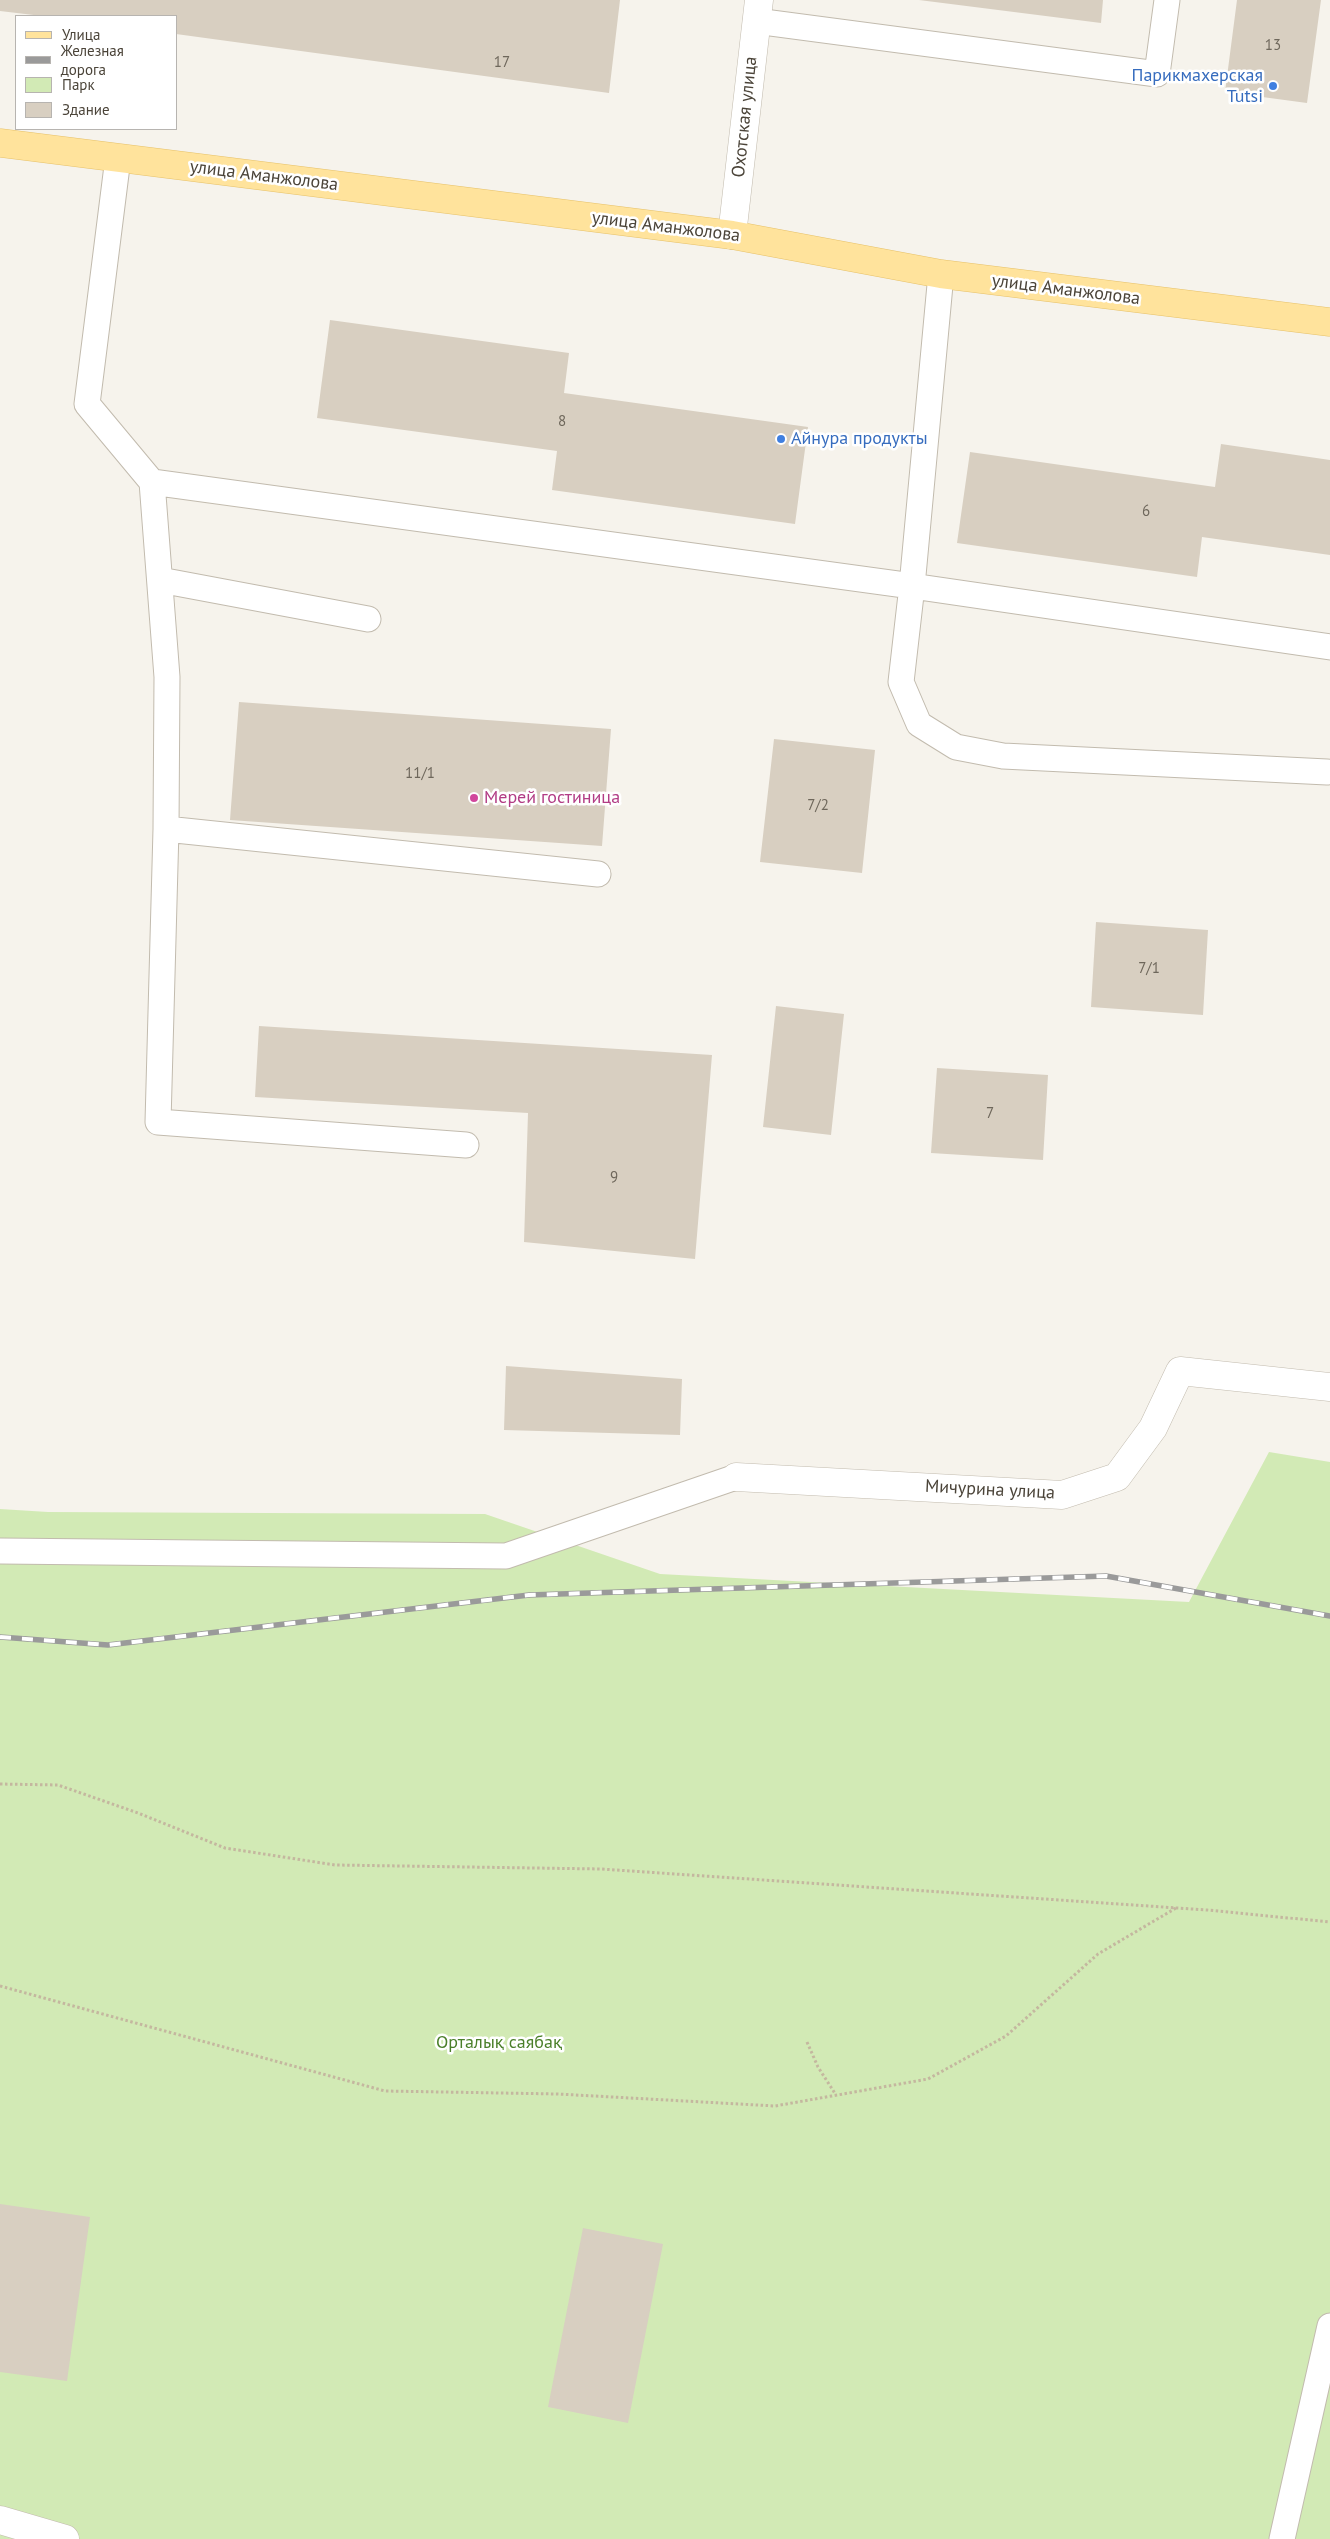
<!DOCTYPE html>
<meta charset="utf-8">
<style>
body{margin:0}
#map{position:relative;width:1330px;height:2539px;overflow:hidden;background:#f6f3ec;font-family:"PT Sans",sans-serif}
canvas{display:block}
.legend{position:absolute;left:15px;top:15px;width:162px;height:115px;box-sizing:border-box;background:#fff;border:1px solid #b7b4b0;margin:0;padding:6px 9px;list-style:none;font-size:15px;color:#4b4439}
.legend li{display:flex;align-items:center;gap:10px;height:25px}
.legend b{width:25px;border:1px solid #b7b4b0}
</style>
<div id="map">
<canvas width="1330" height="2539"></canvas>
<ul class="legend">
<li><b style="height:6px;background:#ffe39c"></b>Улица</li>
<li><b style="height:6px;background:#9a9a9a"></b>Железная дорога</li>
<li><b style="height:14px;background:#d2eab5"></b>Парк</li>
<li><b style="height:14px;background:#d8cfc1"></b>Здание</li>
</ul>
</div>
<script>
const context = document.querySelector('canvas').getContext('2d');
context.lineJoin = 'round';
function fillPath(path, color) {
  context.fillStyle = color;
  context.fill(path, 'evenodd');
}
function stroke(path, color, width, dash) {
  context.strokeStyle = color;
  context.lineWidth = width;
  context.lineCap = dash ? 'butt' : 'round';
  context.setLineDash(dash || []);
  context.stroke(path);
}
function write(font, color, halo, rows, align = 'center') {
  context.font = font + ' "PT Sans",sans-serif';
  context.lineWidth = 5;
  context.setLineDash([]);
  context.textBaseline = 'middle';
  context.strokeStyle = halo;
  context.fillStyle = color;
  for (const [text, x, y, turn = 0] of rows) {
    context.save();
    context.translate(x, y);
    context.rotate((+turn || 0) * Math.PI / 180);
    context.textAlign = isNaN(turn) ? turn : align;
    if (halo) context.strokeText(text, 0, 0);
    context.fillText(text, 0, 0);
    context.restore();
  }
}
fillPath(new Path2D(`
 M1269,1452L1330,1462V2539H0V1509L48,1512L485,1514L660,1574L1189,1602Z`), '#d2eab5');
fillPath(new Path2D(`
 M0,0H620L609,93L176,34V16H42L0,11Z
 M919,0H1103L1101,23Z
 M1237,0H1321L1307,103L1225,92Z
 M330,320L569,353L564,393L808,427L795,524L552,490L557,451L317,418Z
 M1221,444L1330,460V555L1202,537L1197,577L957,543L970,452L1215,487Z
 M239,702L611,729L602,846L230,820Z
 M774,739L875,750L862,873L760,862Z
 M1096,922L1208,930L1203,1015L1091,1007Z
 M776,1006L844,1014L831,1135L763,1127Z
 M259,1026L712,1055L695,1259L524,1242L528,1113L255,1097Z
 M937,1068L1048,1075L1043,1160L931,1153Z
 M506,1366L682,1379L680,1435L504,1430Z
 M0,2204L90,2217L67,2381L0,2372Z
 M583,2228L663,2244L628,2423L548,2407Z`), '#d8cfc1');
const service = new Path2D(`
 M756,21L1157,74L1167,0
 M118,158L87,404L152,482L912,586L941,274
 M152,482L167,677L166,829L598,874
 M160,580L368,619
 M1327,772L1003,756L956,747L919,724L901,682L912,586L1330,647
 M166,829L158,1122L466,1145
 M0,1551L506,1556L736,1477
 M1282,2539L1330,2326`);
const minor = new Path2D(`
 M736,1477L1062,1495L1117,1477L1153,1428L1180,1371L1330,1387
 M0,2520L65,2539`);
const tertiary = new Path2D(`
 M732,235L759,0`);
const primary = new Path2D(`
 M0,143L732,235L941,274L1330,322`);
stroke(service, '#c2bbae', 27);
stroke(minor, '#c2bbae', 29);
stroke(tertiary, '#c2bbae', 29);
stroke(primary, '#e6c16a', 29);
stroke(new Path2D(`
 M0,1784L58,1785L138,1813L225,1848L335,1865L601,1869L1207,1910L1330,1922
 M0,1986L385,2091L558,2094L775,2106L928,2079L1006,2036L1098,1954L1176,1908
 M807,2042L818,2067L836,2095`), '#c4b79f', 3, [2.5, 2.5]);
stroke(service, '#fff', 25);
stroke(minor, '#fff', 28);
stroke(tertiary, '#fff', 28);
stroke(primary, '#ffe39c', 28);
const rail = new Path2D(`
 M0,1637L108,1645L529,1595L1106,1576L1330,1616`);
stroke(rail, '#9a9a9a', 5.5);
stroke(rail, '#fff', 4, [11]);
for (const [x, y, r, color] of [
 [1273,86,5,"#3f7fe0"],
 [781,439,5,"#3f7fe0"],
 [474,798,5,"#d1479c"]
]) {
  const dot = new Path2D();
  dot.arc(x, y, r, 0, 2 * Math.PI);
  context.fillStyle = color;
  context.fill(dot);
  stroke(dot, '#fff', 2);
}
write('15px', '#6e675b', null, [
 ["13",1273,46],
 ["17",502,63],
 ["8",562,422],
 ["6",1146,512],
 ["11/1",420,774],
 ["7/2",818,806],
 ["7/1",1149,969],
 ["7",990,1114],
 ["9",614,1178]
]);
write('18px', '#366cbe', '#fff', [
 ["Парикмахерская",1263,76],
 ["Tutsi",1263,97],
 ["Айнура продукты",791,439,"left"]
], 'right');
write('18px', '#4b4439', '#fff', [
 ["Охотская улица",745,117,-84],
 ["улица Аманжолова",264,176,7],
 ["улица Аманжолова",666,227,7],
 ["улица Аманжолова",1066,290,7],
 ["Мичурина улица",990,1490,3]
]);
write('18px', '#b23c85', '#fff', [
 ["Мерей гостиница",484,798]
], 'left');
write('18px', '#4a7f2a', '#fff', [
 ["Орталық саябақ",499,2043]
]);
</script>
